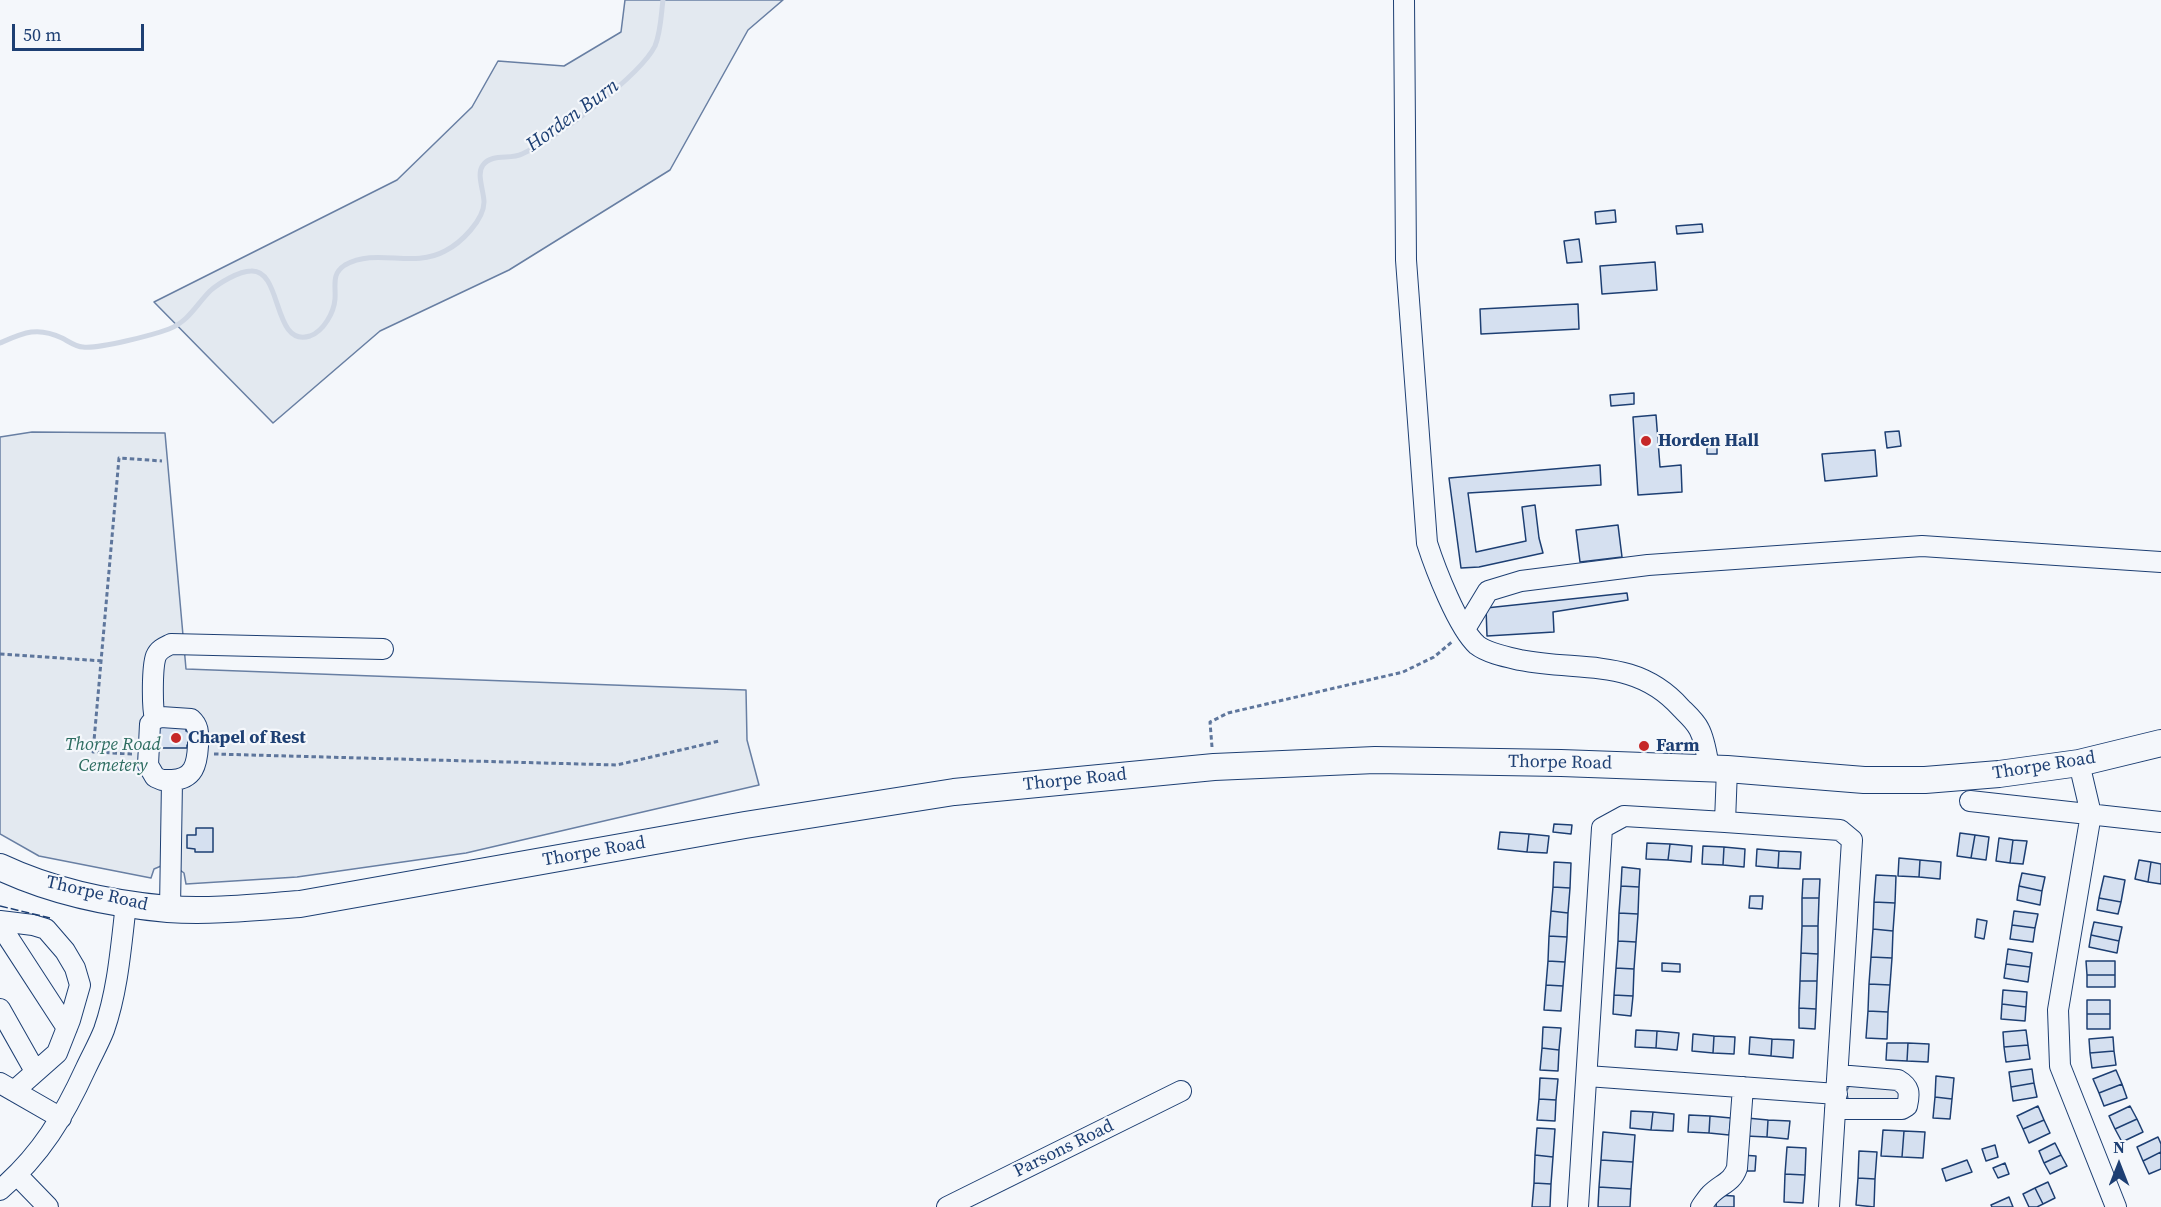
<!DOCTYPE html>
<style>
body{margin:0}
#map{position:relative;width:2161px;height:1207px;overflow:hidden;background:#f4f7fb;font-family:"Source Serif 4",serif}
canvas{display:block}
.north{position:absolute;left:2089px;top:1135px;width:60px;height:60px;-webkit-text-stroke:4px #f4f7fb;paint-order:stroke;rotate:0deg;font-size:16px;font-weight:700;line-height:24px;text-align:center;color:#1d3f73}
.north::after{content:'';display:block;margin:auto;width:21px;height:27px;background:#1d3f73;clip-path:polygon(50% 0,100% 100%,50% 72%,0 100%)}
.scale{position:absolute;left:12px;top:24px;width:132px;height:27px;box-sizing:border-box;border:3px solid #1d3f73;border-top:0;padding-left:8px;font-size:18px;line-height:21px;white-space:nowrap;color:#1d3f73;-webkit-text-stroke:4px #f4f7fb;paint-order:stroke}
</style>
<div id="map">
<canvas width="2161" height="1207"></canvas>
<div class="north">N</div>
<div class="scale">50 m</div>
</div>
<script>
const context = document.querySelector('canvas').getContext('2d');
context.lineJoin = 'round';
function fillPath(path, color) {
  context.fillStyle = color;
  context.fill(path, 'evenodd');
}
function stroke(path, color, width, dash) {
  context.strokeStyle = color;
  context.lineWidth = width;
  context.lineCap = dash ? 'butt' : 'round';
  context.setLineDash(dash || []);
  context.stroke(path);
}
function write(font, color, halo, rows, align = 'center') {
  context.font = font + ' "Source Serif 4",serif';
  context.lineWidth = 4.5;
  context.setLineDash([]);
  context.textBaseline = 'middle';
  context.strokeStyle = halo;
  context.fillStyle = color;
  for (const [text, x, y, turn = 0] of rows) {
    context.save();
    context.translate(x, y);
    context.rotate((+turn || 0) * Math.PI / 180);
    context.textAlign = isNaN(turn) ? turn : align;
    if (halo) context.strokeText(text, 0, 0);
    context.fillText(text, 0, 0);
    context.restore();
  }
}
const green = new Path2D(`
 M625,0H783L748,30L670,170L509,270L380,331L273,423L154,302L397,180L472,107L498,61L564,66L621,32Z
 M32,432L165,433L186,669L746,690L747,740L759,785L466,853L297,877L186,884L184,873L176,867L161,866L154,869L151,878L39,856L0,834V437Z
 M1898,1084L1905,1101H1849L1846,1092L1850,1085Z`);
fillPath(green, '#e3e9f0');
stroke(green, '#687fa3', 1.5);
stroke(new Path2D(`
 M0,343C23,333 37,326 62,338C68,341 76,347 83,347C99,349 153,335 169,329C189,321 196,305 210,291C219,283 239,271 251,271C283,269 272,348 310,336C324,331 334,312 335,299C336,285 331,274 345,265C377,247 412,269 445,251C461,243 484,220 484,202C484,191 476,174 483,165C492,153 510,160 522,154C554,140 640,76 655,46C661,31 661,15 663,0`), '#cfd7e4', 5);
const building = new Path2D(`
 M1615,210L1616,222L1596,224L1595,212Z
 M1702,224L1703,232L1677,234L1676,226Z
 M1579,239L1582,262L1567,263L1564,241Z
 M1655,262L1657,290L1602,294L1600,266Z
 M1578,304L1579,329L1481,334L1480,309Z
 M1634,393V404L1611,406L1610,395Z
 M1656,415L1660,467L1681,465L1682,492L1638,495L1633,417Z
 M1899,431L1901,446L1887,448L1885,432Z
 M1707,438H1717V454H1707Z
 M1875,450L1877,476L1825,481L1822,454Z
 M1600,465L1601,485L1468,493L1476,552L1526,541L1522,507L1535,505L1539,538L1543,553L1479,567L1461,568L1449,478Z
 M1618,525L1622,557L1580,562L1576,530Z
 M1627,593L1628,600L1553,612L1554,632L1487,636L1486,608Z
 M159,724H186V731H192V745H187V748H159Z
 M1554,824L1572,825L1571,834L1553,832Z
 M196,828H213V852H195V849L187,848V835H196Z
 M1500,832L1529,834L1527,852L1498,849Z
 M1960,833L1975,835L1971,858L1957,856Z
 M1529,834L1549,836L1547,853L1527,852Z
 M1975,835L1989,837L1986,860L1971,858Z
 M1999,838L2013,840L2010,863L1996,861Z
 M2013,840L2027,841L2023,864L2010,863Z
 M1647,843L1670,844L1668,860L1646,859Z
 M1670,844L1692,846L1691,862L1668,860Z
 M1703,846L1724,847L1723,865L1702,864Z
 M1724,847L1745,849L1744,867L1723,865Z
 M1757,849L1779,851L1778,868L1756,866Z
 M1779,851L1801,852L1800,869L1778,868Z
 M1899,858L1920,860L1919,877L1898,876Z
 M1920,860L1941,862L1940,879L1919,877Z
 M2139,860L2151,862L2148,882L2135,879Z
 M1554,862L1571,863L1570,888L1553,887Z
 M2151,862L2161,864V884L2148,882Z
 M1622,867L1640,869L1639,887L1621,886Z
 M2022,873L2045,877L2042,891L2019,886Z
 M1876,875L1896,876L1895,903L1874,902Z
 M2104,876L2125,880L2121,902L2099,898Z
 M1803,879H1820L1819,898H1802Z
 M1621,886L1639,887L1638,914L1619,913Z
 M2019,886L2042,891L2040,905L2017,900Z
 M1553,887L1570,888L1568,913L1551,911Z
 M1750,896H1763L1762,909L1749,908Z
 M1802,898H1819L1818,926H1802Z
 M2099,898L2121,902L2118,914L2097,910Z
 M1874,902L1895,903L1893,931L1873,929Z
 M1551,911L1568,913L1567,937L1549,936Z
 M2014,911L2038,914L2035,928L2012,925Z
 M1619,913L1638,914L1636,942L1618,941Z
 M1977,919L1987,921L1984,939L1975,937Z
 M2094,922L2122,927L2119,941L2091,935Z
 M2012,925L2035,928L2033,942L2010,939Z
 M1802,926H1818V954L1801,953Z
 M1873,929L1893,931L1892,958L1871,957Z
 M2091,935L2119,941L2117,953L2089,947Z
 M1549,936L1567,937L1565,962L1548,961Z
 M1618,941L1636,942L1634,969L1616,968Z
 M2008,949L2032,953L2030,967L2006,964Z
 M1801,953L1818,954L1817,981H1800Z
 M1871,957L1892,958L1890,985L1869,984Z
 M1548,961L1565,962L1563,986L1546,985Z
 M2086,961H2115V975H2087Z
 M1662,963L1680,964V972L1662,971Z
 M2006,964L2030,967L2028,982L2004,978Z
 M1616,968L1634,969L1633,996L1614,995Z
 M2087,975H2115V987H2087Z
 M1800,981H1817L1816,1009L1799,1008Z
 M1869,984L1890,985L1888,1012L1868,1011Z
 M1546,985L1563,986L1561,1011L1544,1010Z
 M2003,990L2027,992L2026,1007L2002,1004Z
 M1614,995L1633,996L1631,1016L1613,1014Z
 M2087,1000H2110V1014H2087Z
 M2002,1004L2026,1007L2025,1021L2001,1019Z
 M1799,1008L1816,1009L1815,1029L1799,1028Z
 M1868,1011L1888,1012L1887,1039L1866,1038Z
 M2087,1014H2110V1029H2087Z
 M1543,1027L1561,1028L1559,1050L1542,1048Z
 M1636,1030L1657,1031L1656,1048L1635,1047Z
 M2026,1030L2028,1045L2004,1047L2003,1032Z
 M1657,1031L1679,1033L1677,1050L1656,1048Z
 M1693,1034L1714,1036L1713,1053L1692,1051Z
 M1714,1036L1735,1037L1734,1054L1713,1053Z
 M1750,1037L1772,1039L1771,1056L1749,1054Z
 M2113,1037L2114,1051L2090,1053L2089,1039Z
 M1772,1039L1794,1040L1793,1058L1771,1056Z
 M1887,1043H1908L1907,1061L1886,1060Z
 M1908,1043L1929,1044L1928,1062L1907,1061Z
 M2028,1045L2030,1059L2006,1062L2004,1047Z
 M1542,1048L1559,1050L1558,1071L1540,1070Z
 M2114,1051L2116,1065L2092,1068L2090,1053Z
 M2032,1069L2034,1083L2011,1087L2009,1072Z
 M2116,1070L2122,1084L2099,1093L2093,1079Z
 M1936,1076L1954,1078L1952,1099L1935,1097Z
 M1540,1078L1558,1079L1556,1100L1539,1099Z
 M2034,1083L2037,1097L2013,1101L2011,1087Z
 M2122,1084L2127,1098L2104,1106L2099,1093Z
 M1935,1097L1952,1099L1950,1119L1933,1118Z
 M1539,1099L1556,1100L1555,1121L1537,1120Z
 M2038,1106L2044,1120L2023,1129L2017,1116Z
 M2130,1106L2137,1119L2115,1129L2109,1116Z
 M1631,1111L1653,1112L1651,1130L1630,1128Z
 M1653,1112L1674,1114L1673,1131L1651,1130Z
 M1689,1115L1710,1116L1709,1133L1688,1132Z
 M1710,1116L1731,1118L1729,1135L1709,1133Z
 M1747,1118L1768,1120L1767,1137L1746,1136Z
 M2137,1119L2143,1132L2122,1142L2115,1129Z
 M1768,1120L1790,1121L1788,1139L1767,1137Z
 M2044,1120L2050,1133L2029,1143L2023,1129Z
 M1537,1128L1555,1129L1553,1157L1535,1155Z
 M1883,1130L1904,1131L1902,1157L1881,1156Z
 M1904,1131L1925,1132L1923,1158L1902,1157Z
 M1603,1132L1635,1135L1633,1162L1601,1160Z
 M2158,1137L2161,1144V1152L2143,1161L2137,1147Z
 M2055,1143L2061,1155L2044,1163L2039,1151Z
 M1995,1145L1998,1157L1986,1161L1982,1149Z
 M1787,1147L1806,1148L1805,1175L1785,1174Z
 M1859,1151L1877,1152L1875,1179L1858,1178Z
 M2161,1152V1169L2149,1174L2143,1161Z
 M1535,1155L1553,1157L1551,1184L1534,1183Z
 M1742,1155L1756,1156L1755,1171H1740Z
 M2061,1155L2067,1166L2050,1174L2044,1163Z
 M1601,1160L1633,1162L1631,1189L1599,1187Z
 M1967,1160L1972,1172L1946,1181L1942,1169Z
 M2005,1163L2009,1174L1998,1178L1993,1168Z
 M1785,1174L1805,1175L1803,1203L1784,1202Z
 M1858,1178L1875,1179L1874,1207L1856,1205Z
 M2048,1182L2055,1198L2043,1204L2035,1188Z
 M1534,1183L1551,1184L1550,1207H1532Z
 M1599,1187L1631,1189L1630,1207H1598Z
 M2035,1188L2043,1204L2037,1207H2029L2023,1194Z
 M1717,1195L1734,1196V1207H1716Z
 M2009,1197L2013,1207H1992L1991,1205Z`);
fillPath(building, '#d5e0f0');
stroke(building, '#1d3f73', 1.5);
const minor = new Path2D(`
 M1404,0L1406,260L1427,543C1435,568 1458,628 1477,645C1487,653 1507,657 1520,660C1581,672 1636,657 1681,708C1687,714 1695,721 1699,729C1705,740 1707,756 1709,768
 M1465,629L1488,591L1521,581L1648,565L1922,546L2161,562
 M155,719C152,707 152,667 156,656C159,649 165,647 171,644L383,649
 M2079,763L2091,814L2058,1010L2060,1066L2116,1207
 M1970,801L2161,822
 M1725,822L1840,830L1852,840L1829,1207
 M170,909L172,780H162L155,777L148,765L150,724L155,719L161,717L191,719C200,727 198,735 198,746C197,764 194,779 172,780
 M0,921L33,925L46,929L65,951L75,968L80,985L70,1020L57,1053L14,1091
 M0,925L67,1028
 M0,1009L35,1071
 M1587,1076L1837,1094
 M0,1083L61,1118
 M1835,1109H1902L1907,1106C1910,1093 1910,1087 1898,1080L1838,1075
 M17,1175L48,1207
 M0,1190C41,1155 64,1116 86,1068C92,1055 99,1043 104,1030C118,990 121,946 126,904
 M947,1207L1181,1091
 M1578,1207L1602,828L1624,816L1725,822L1727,769
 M1701,1207C1704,1203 1707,1198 1710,1195C1720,1184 1732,1183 1737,1168L1743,1087`);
const major = new Path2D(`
 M0,867C51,891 112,904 168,909C212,912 257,907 300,904L745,825L954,792L1214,767L1375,760L1561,763L1727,769L1864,780H1925L1999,774L2079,763L2161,743`);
stroke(minor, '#1d3f73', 22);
stroke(major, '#1d3f73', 28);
stroke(new Path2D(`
 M0,654L103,661
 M1212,747L1210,722L1228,713L1403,672L1434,657L1453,641
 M132,754L93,752L119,458L162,461
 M214,754L617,765L719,741`), '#5e769c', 3, [4.5, 3]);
stroke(minor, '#f4f7fb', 20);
stroke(major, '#f4f7fb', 26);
stroke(new Path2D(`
 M0,906L50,918`), '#1d3f73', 1.5, [8, 3]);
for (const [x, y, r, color] of [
 [1646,441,6,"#c62828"],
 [176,738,6,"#c62828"],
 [1644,746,6,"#c62828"]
]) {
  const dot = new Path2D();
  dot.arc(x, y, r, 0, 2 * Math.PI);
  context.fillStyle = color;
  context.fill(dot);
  stroke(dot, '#f4f7fb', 2);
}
write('bold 18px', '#1d3f73', '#f4f7fb', [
 ["Horden Hall",1658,441],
 ["Chapel of Rest",188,738],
 ["Farm",1656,746]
], 'left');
write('italic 18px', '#2c6c60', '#f4f7fb', [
 ["Thorpe Road",113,745],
 ["Cemetery",113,766]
]);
write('18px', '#1d3f73', '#f4f7fb', [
 ["Thorpe Road",1560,763,1],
 ["Thorpe Road",2044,766,-9],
 ["Thorpe Road",1075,780,-6],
 ["Thorpe Road",594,852,-10],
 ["Thorpe Road",97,894,13],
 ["Parsons Road",1064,1149,-26]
]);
write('italic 20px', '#1d3f73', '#f4f7fb', [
 ["Horden Burn",573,116,-36]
]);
</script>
